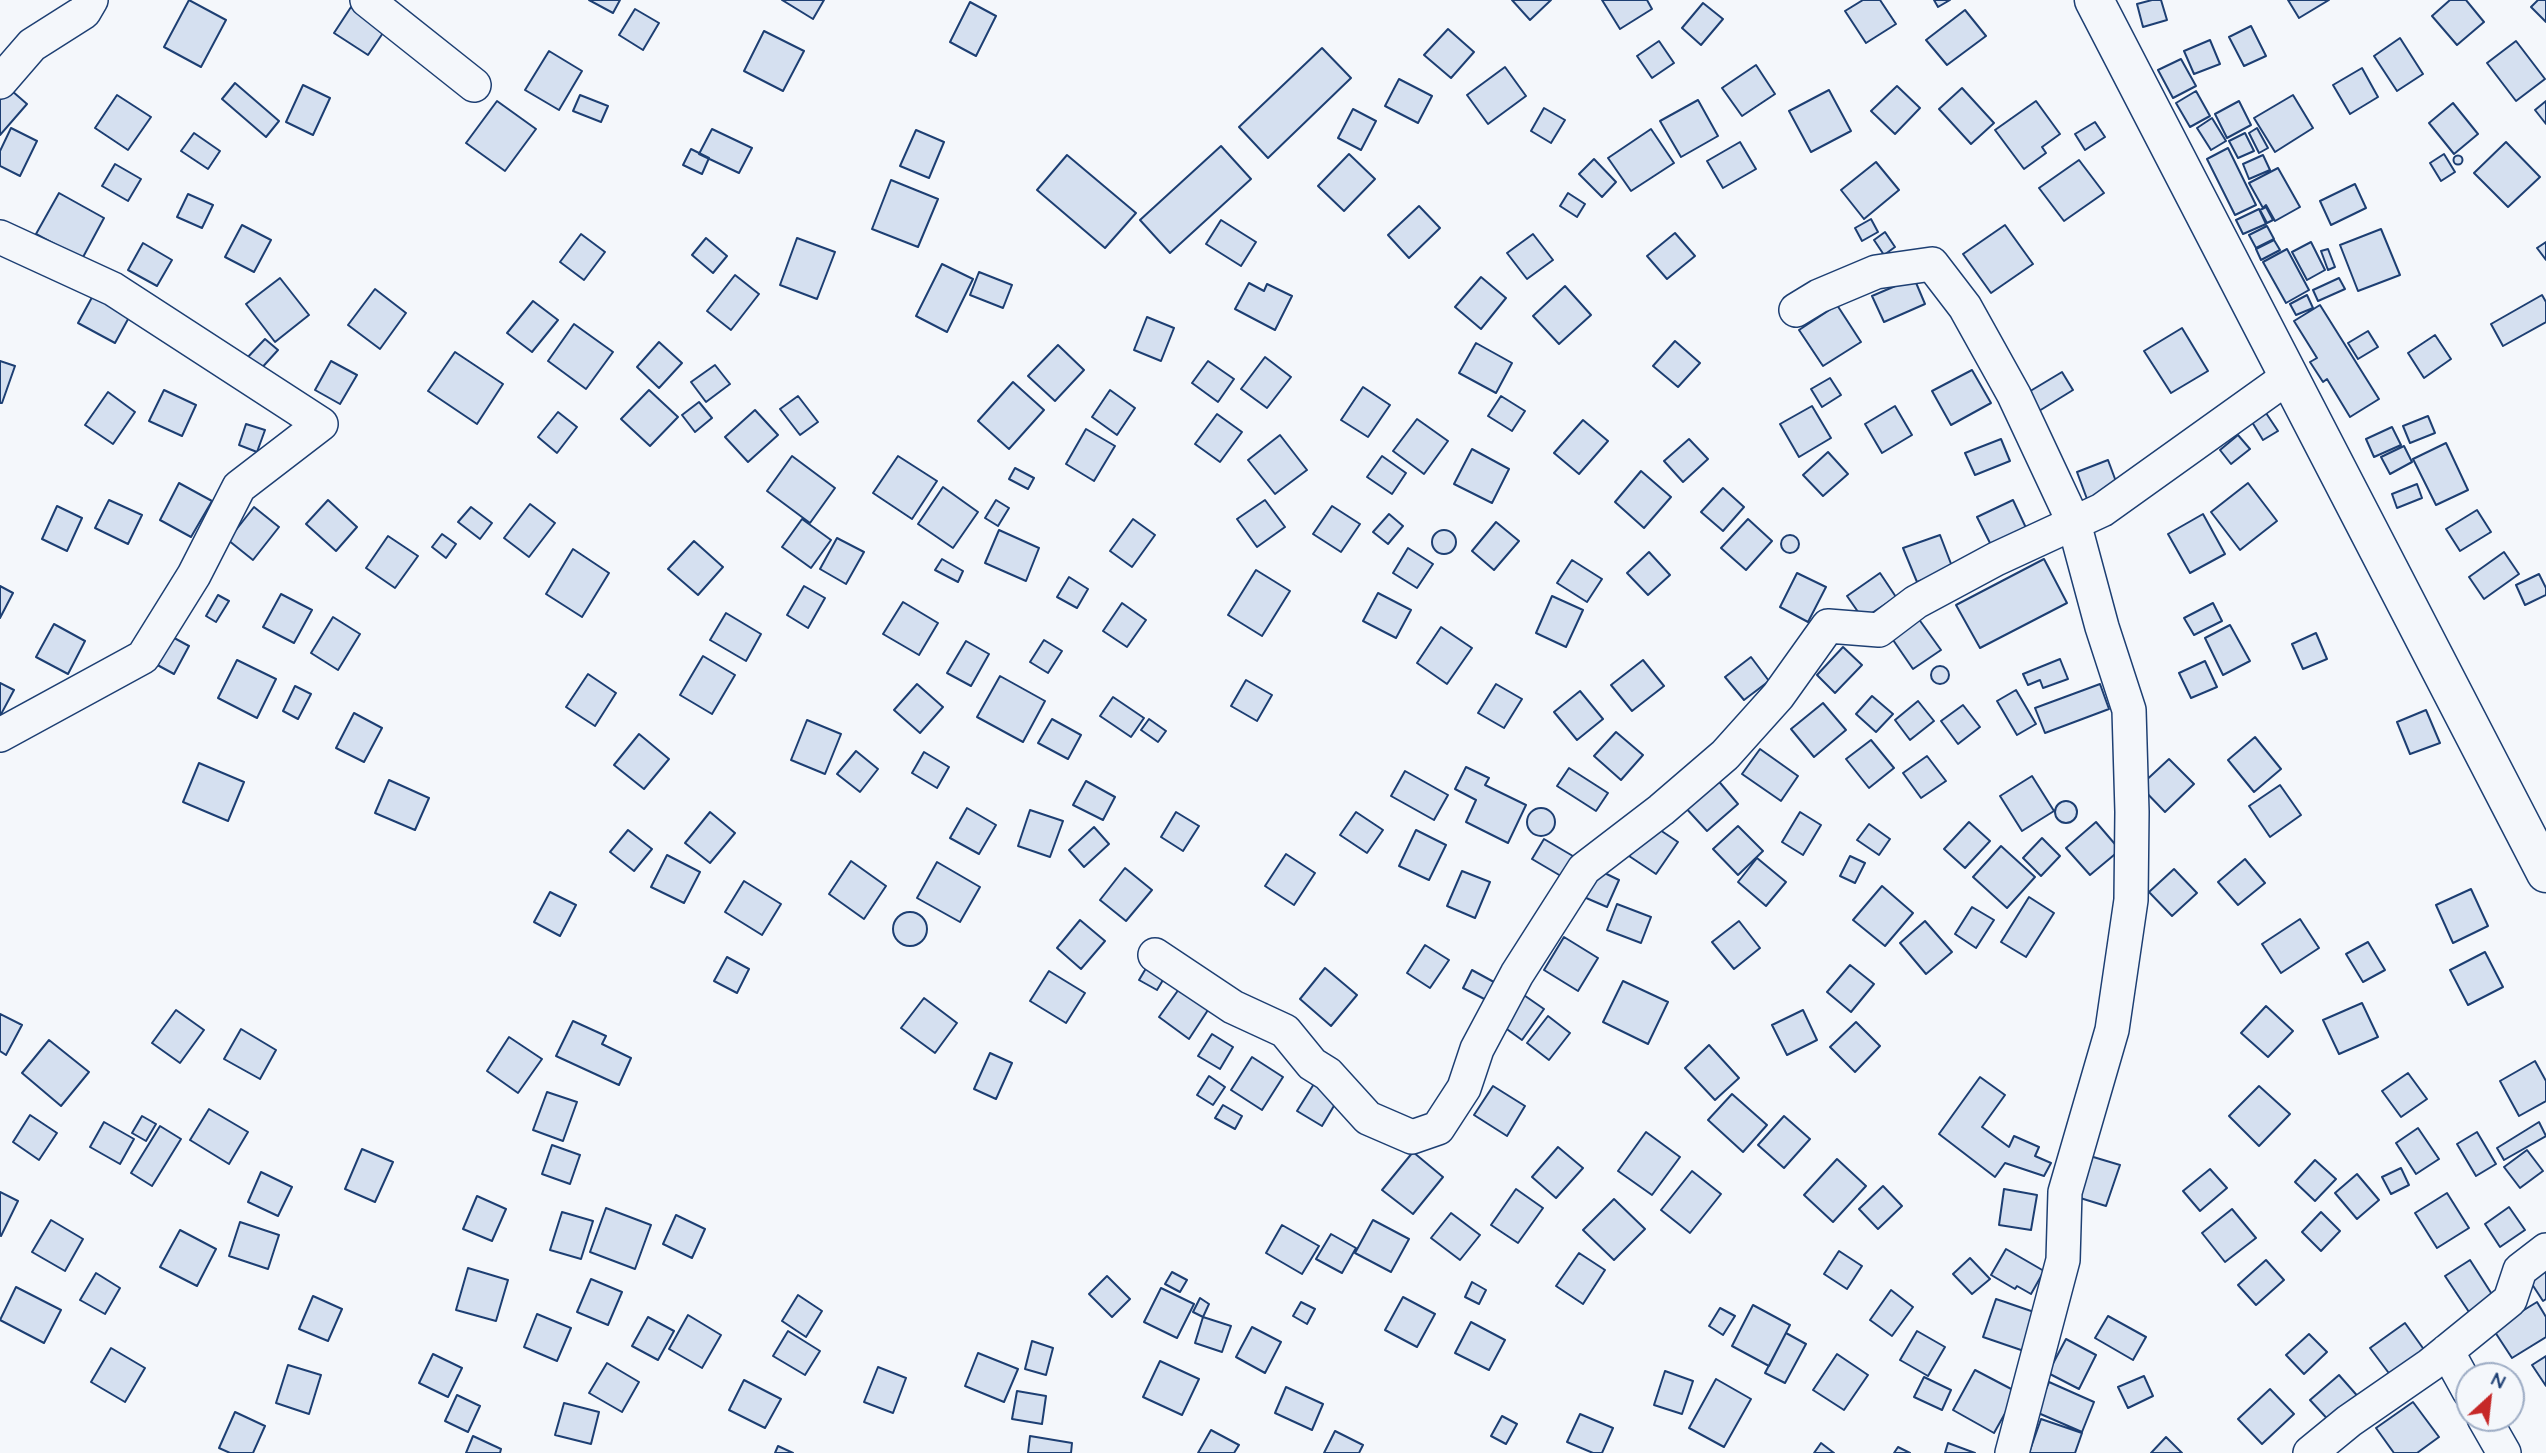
<!DOCTYPE html>
<style>
body{margin:0}
#map{position:relative;width:2546px;height:1453px;overflow:hidden;background:#f4f7fb;font-family:Quicksand,sans-serif}
canvas{display:block}
.north{position:absolute;left:2455px;top:1362px;width:70px;height:70px;box-sizing:border-box;background:#f4f7fb;border:2px solid #9eadc5;border-radius:50%;rotate:27deg;font-size:19px;font-weight:700;line-height:28px;text-align:center;color:#1d3f73}
.north::after{content:'';display:block;margin:auto;width:24px;height:32px;background:#c62828;clip-path:polygon(50% 0,100% 100%,50% 72%,0 100%)}
</style>
<div id="map">
<canvas width="2546" height="1453"></canvas>
<div class="north">N</div>
</div>
<script>
const context = document.querySelector('canvas').getContext('2d');
context.lineJoin = 'round';
function fillPath(path, color) {
  context.fillStyle = color;
  context.fill(path, 'evenodd');
}
function stroke(path, color, width, dash) {
  context.strokeStyle = color;
  context.lineWidth = width;
  context.lineCap = dash ? 'butt' : 'round';
  context.setLineDash(dash || []);
  context.stroke(path);
}
const building = new Path2D(`
 M189,0L226,20L201,67L164,47Z
 M589,0H620L613,13Z
 M782,0H824L813,19Z
 M1512,0H1551L1530,20Z
 M1602,0H1647L1652,9L1620,29Z
 M1863,0H1880L1896,24L1866,43L1845,11Z
 M1934,0H1950L1938,7Z
 M2152,0H2161L2167,20L2143,27L2137,4Z
 M2288,0H2329L2299,18Z
 M2450,0H2466L2484,22L2457,45L2432,16Z
 M2538,0H2546V22L2531,7Z
 M970,2L996,16L976,56L950,42Z
 M1703,3L1723,19L1701,45L1682,28Z
 M351,7L385,30L368,55L334,33Z
 M635,9L659,23L643,50L619,35Z
 M1965,10L1986,36L1947,65L1926,40Z
 M2251,26L2266,56L2244,66L2229,37Z
 M1448,29L1474,52L1451,78L1424,55Z
 M764,31L804,51L783,91L744,71Z
 M2400,38L2423,74L2397,91L2374,56Z
 M2210,40L2220,64L2194,74L2184,51Z
 M1659,41L1674,63L1652,78L1637,56Z
 M2516,41L2545,79L2516,101L2487,63Z
 M1322,48L1351,78L1268,158L1239,127Z
 M549,51L582,71L559,110L525,90Z
 M2181,59L2196,86L2173,98L2158,70Z
 M1756,65L1775,94L1742,116L1722,88Z
 M1505,67L1526,96L1488,124L1467,95Z
 M2362,68L2378,97L2350,114L2333,85Z
 M1399,79L1432,96L1418,123L1385,106Z
 M235,83L279,121L266,137L222,99Z
 M4,84L27,104L0,135V88Z
 M303,85L330,98L313,135L286,122Z
 M1897,86L1920,108L1895,134L1871,111Z
 M1962,88L1994,123L1971,144L1939,109Z
 M1829,90L1851,131L1811,152L1789,111Z
 M2196,91L2210,116L2190,127L2176,103Z
 M117,95L151,117L128,150L95,128Z
 M580,95L608,106L601,122L573,111Z
 M2293,95L2313,128L2275,152L2254,118Z
 M1698,100L1718,136L1681,157L1660,121Z
 M497,101L536,129L505,171L466,143Z
 M2036,101L2060,134L2042,147L2046,153L2024,169L1995,130Z
 M2239,101L2251,125L2227,138L2215,114Z
 M2546,101V124L2535,110Z
 M2453,103L2478,134L2454,154L2429,123Z
 M1544,108L1565,120L1551,143L1531,131Z
 M1353,109L1376,121L1361,150L1338,138Z
 M2212,118L2226,141L2211,150L2197,128Z
 M2095,122L2105,137L2085,150L2075,134Z
 M11,128L37,141L20,176L0,166V151Z
 M2257,128L2268,148L2259,153L2249,133Z
 M712,129L752,148L739,173L699,154Z
 M1651,129L1674,163L1631,191L1608,158Z
 M916,130L944,142L929,178L900,166Z
 M194,133L220,151L208,169L181,151Z
 M2245,133L2254,151L2238,158L2229,141Z
 M1740,142L1756,169L1723,188L1707,161Z
 M2506,142L2540,177L2508,207L2474,173Z
 M1221,146L1251,179L1170,253L1140,220Z
 M2228,148L2256,205L2235,215L2207,159Z
 M691,149L709,158L702,174L683,165Z
 M1349,154L1375,179L1344,211L1318,186Z
 M2444,154L2455,172L2441,181L2430,163Z
 M1067,155L1136,213L1105,248L1037,190Z
 M2263,155L2270,170L2249,179L2243,164Z
 M2453.5 160a4.5 4.5 0 1 1 9 0a4.5 4.5 0 1 1-9 0Z
 M1594,159L1616,182L1602,197L1579,174Z
 M2079,160L2104,193L2064,221L2039,188Z
 M1876,162L1899,190L1864,219L1841,190Z
 M115,164L141,179L128,201L102,186Z
 M2278,168L2300,207L2275,221L2266,205L2263,208L2249,183Z
 M891,180L938,199L918,247L872,229Z
 M2355,184L2366,208L2331,225L2320,201Z
 M59,193L104,218L82,259L36,234Z
 M1568,193L1585,204L1577,217L1560,206Z
 M188,194L213,205L202,228L177,217Z
 M1419,206L1440,228L1409,258L1388,235Z
 M2266,207L2273,220L2267,223L2260,210Z
 M2259,209L2266,224L2243,234L2236,220Z
 M1871,219L1878,232L1862,241L1855,228Z
 M1221,220L1256,242L1241,266L1206,244Z
 M242,225L271,240L254,272L225,257Z
 M2005,225L2033,264L1991,293L1963,254Z
 M2267,226L2274,239L2256,248L2249,235Z
 M2381,229L2400,275L2358,291L2340,245Z
 M1885,232L1895,247L1884,255L1874,240Z
 M1675,233L1695,256L1667,279L1647,256Z
 M581,234L605,252L584,280L560,262Z
 M1533,234L1553,260L1527,279L1507,253Z
 M706,238L727,256L713,273L692,255Z
 M797,238L835,252L817,299L780,285Z
 M2274,240L2280,250L2261,260L2256,249Z
 M2311,242L2325,270L2307,280L2292,252Z
 M2546,242V260L2537,248Z
 M143,243L172,260L157,286L128,270Z
 M2287,249L2309,290L2286,303L2263,262Z
 M2328,249L2335,267L2328,270L2321,251Z
 M942,264L973,279L947,332L916,316Z
 M979,272L1012,285L1003,308L970,295Z
 M735,275L759,294L731,330L707,311Z
 M1481,277L1506,298L1481,329L1455,307Z
 M280,278L309,315L275,342L246,304Z
 M1914,278L1925,304L1884,322L1872,296Z
 M2339,278L2345,289L2318,301L2313,290Z
 M1249,283L1264,291L1267,284L1292,296L1275,330L1235,309Z
 M1565,286L1591,315L1559,344L1533,316Z
 M375,289L406,313L380,349L348,325Z
 M96,290L133,310L115,343L78,323Z
 M2307,295L2313,308L2296,315L2290,304Z
 M2542,295L2546,302V322L2503,346L2491,324Z
 M533,301L558,320L532,352L507,333Z
 M1837,305L1861,342L1823,366L1799,330Z
 M2320,305L2379,399L2350,417L2327,379L2323,382L2310,362L2317,358L2294,321Z
 M1147,317L1174,328L1161,361L1134,350Z
 M574,324L613,352L586,389L548,361Z
 M2182,328L2208,371L2171,393L2144,351Z
 M2368,331L2378,347L2358,359L2348,343Z
 M2435,335L2451,359L2424,378L2408,353Z
 M265,339L278,350L258,372L245,360Z
 M1675,341L1700,363L1678,387L1653,366Z
 M659,342L682,363L659,388L637,367Z
 M1476,343L1512,363L1496,393L1459,373Z
 M1058,345L1084,370L1055,401L1028,376Z
 M455,352L503,384L477,424L428,391Z
 M1265,357L1291,377L1267,408L1241,389Z
 M0,361L15,366L2,403H0Z
 M331,361L357,375L340,404L315,390Z
 M1208,361L1234,379L1218,402L1192,383Z
 M715,365L730,384L706,402L691,382Z
 M1972,370L1991,403L1951,425L1932,391Z
 M2062,372L2073,390L2039,411L2027,393Z
 M1830,378L1841,395L1822,407L1811,389Z
 M1013,382L1044,410L1009,449L978,421Z
 M1363,387L1390,405L1368,437L1341,420Z
 M164,390L196,405L182,436L149,421Z
 M649,390L678,417L650,446L621,419Z
 M1110,390L1135,408L1117,435L1092,417Z
 M108,392L135,412L113,444L85,425Z
 M798,396L818,422L800,435L780,409Z
 M1501,396L1525,411L1512,431L1488,416Z
 M699,402L712,418L695,432L682,415Z
 M1812,406L1831,438L1799,457L1780,424Z
 M1895,406L1912,435L1882,453L1865,424Z
 M755,410L778,435L748,462L725,437Z
 M558,412L577,427L557,453L538,437Z
 M2266,413L2278,431L2263,440L2252,422Z
 M1217,414L1242,432L1220,462L1195,444Z
 M2428,416L2435,433L2410,443L2403,426Z
 M1417,419L1448,441L1424,474L1393,451Z
 M1583,420L1608,441L1579,474L1554,453Z
 M246,424L265,430L257,452L239,445Z
 M2392,427L2401,445L2374,457L2366,439Z
 M1086,429L1115,446L1094,481L1066,464Z
 M1280,435L1307,470L1275,494L1248,460Z
 M2238,435L2250,449L2231,464L2220,450Z
 M1689,439L1708,459L1683,482L1664,461Z
 M2001,439L2010,461L1975,475L1965,453Z
 M2446,443L2468,490L2436,505L2413,459Z
 M2404,446L2412,462L2390,474L2381,457Z
 M1472,449L1509,469L1492,503L1454,484Z
 M1828,452L1848,474L1823,496L1803,475Z
 M792,456L835,488L810,523L767,491Z
 M898,456L937,481L912,519L873,493Z
 M1382,456L1406,473L1392,494L1367,477Z
 M2108,460L2118,487L2087,499L2077,472Z
 M1015,468L1034,478L1028,489L1009,479Z
 M1641,471L1671,497L1644,528L1615,502Z
 M179,483L212,501L191,537L160,520Z
 M2248,483L2277,521L2240,550L2211,512Z
 M2417,484L2422,498L2397,508L2392,494Z
 M943,487L978,512L953,548L918,524Z
 M1723,488L1744,507L1723,531L1701,512Z
 M109,500L142,515L128,544L95,528Z
 M328,500L357,527L336,551L306,524Z
 M996,500L1009,508L998,526L985,518Z
 M1265,500L1285,527L1257,547L1237,519Z
 M2013,500L2027,530L1992,547L1977,517Z
 M530,504L555,523L529,557L504,538Z
 M57,506L82,518L67,551L42,539Z
 M1332,506L1360,524L1341,552L1313,534Z
 M254,507L279,527L253,560L228,540Z
 M471,507L492,523L480,539L458,522Z
 M2477,510L2491,532L2460,551L2446,529Z
 M1389,514L1403,526L1388,544L1373,532Z
 M2203,514L2225,554L2190,573L2168,534Z
 M802,519L831,540L811,568L782,547Z
 M1133,519L1155,535L1132,567L1110,551Z
 M1748,519L1772,541L1746,570L1721,548Z
 M1496,522L1519,541L1494,570L1472,551Z
 M1432 542a12 12 0 1 1 24 0a12 12 0 1 1-24 0Z
 M999,530L1039,548L1026,581L985,563Z
 M442,534L456,544L446,558L432,547Z
 M1781 544a9 9 0 1 1 18 0a9 9 0 1 1-18 0Z
 M1940,535L1953,569L1917,582L1903,548Z
 M388,536L418,556L395,588L366,568Z
 M837,538L864,552L846,584L820,569Z
 M694,541L723,567L698,595L668,569Z
 M1408,548L1433,564L1417,588L1393,573Z
 M573,549L609,573L582,617L546,594Z
 M1649,552L1670,575L1648,595L1627,573Z
 M2504,552L2519,574L2484,599L2469,577Z
 M942,559L963,571L958,582L935,570Z
 M2044,559L2067,603L1980,648L1956,605Z
 M1572,560L1602,579L1587,602L1557,583Z
 M1256,570L1290,591L1262,636L1228,615Z
 M1797,573L1826,587L1808,622L1780,607Z
 M1880,573L1896,597L1863,619L1847,596Z
 M2539,574L2546,588V595L2525,605L2516,585Z
 M1069,577L1088,589L1077,608L1057,597Z
 M0,586L13,593L0,618Z
 M804,586L825,598L808,628L787,615Z
 M1378,593L1411,610L1396,638L1363,621Z
 M281,594L312,610L294,643L263,627Z
 M218,595L229,601L216,622L206,616Z
 M1552,596L1583,610L1566,647L1536,633Z
 M903,602L938,623L919,655L883,634Z
 M1122,603L1146,620L1127,647L1103,631Z
 M2213,603L2222,621L2194,635L2184,618Z
 M726,613L761,634L746,661L710,640Z
 M333,617L360,634L338,670L311,653Z
 M1918,618L1941,650L1913,669L1891,637Z
 M54,624L85,641L68,674L36,657Z
 M2230,625L2250,661L2223,675L2205,638Z
 M1441,627L1472,648L1447,684L1417,663Z
 M165,633L189,646L174,674L150,661Z
 M2316,633L2327,659L2303,669L2292,644Z
 M1044,640L1062,651L1048,673L1030,662Z
 M966,641L989,654L971,686L947,673Z
 M1843,647L1862,665L1835,693L1817,675Z
 M703,656L735,675L712,714L680,695Z
 M1751,657L1769,681L1744,700L1725,677Z
 M2060,659L2068,679L2043,688L2040,680L2028,685L2023,674Z
 M237,660L276,679L257,718L218,698Z
 M1643,660L1664,686L1632,711L1611,685Z
 M2205,661L2217,687L2191,698L2179,673Z
 M1931 675a9 9 0 1 1 18 0a9 9 0 1 1-18 0Z
 M588,674L616,693L595,726L566,707Z
 M1000,676L1045,701L1023,742L977,717Z
 M1246,680L1272,695L1257,721L1231,706Z
 M0,683L14,690L0,716Z
 M917,684L943,707L920,733L894,710Z
 M1496,684L1522,699L1504,728L1478,713Z
 M2100,684L2109,709L2045,733L2035,708Z
 M295,686L311,694L298,719L283,711Z
 M2016,690L2036,724L2017,735L1997,701Z
 M1580,691L1603,719L1577,740L1554,712Z
 M1872,696L1893,714L1876,732L1856,714Z
 M1113,697L1144,718L1131,737L1100,716Z
 M1918,701L1934,721L1910,740L1895,720Z
 M1823,703L1846,730L1814,757L1791,729Z
 M1963,705L1980,727L1958,744L1941,721Z
 M2426,710L2440,743L2410,754L2397,722Z
 M354,713L382,728L364,762L336,748Z
 M1052,719L1081,735L1068,759L1038,743Z
 M1149,719L1166,731L1158,742L1141,730Z
 M807,720L841,734L825,774L791,760Z
 M1616,732L1643,755L1621,780L1594,756Z
 M639,734L669,759L644,789L614,765Z
 M2255,737L2281,769L2254,792L2228,760Z
 M1871,740L1894,768L1869,788L1846,759Z
 M1760,749L1798,776L1781,801L1742,774Z
 M856,751L878,769L860,792L837,774Z
 M924,752L949,767L937,788L912,773Z
 M1927,756L1946,781L1921,798L1903,773Z
 M2169,759L2194,784L2165,812L2140,786Z
 M199,763L244,782L228,821L183,802Z
 M1466,767L1489,778L1485,785L1526,805L1508,843L1466,822L1476,800L1455,789Z
 M1569,768L1608,793L1596,811L1557,786Z
 M1405,771L1448,795L1434,820L1391,796Z
 M2032,776L2054,811L2022,831L2000,796Z
 M1716,778L1738,804L1707,831L1684,806Z
 M389,780L429,798L415,830L375,813Z
 M1086,781L1115,797L1103,820L1073,805Z
 M2280,785L2301,815L2270,837L2249,806Z
 M2055 812a11 11 0 1 1 22 0a11 11 0 1 1-22 0Z
 M967,808L996,825L979,854L950,838Z
 M1527 822a14 14 0 1 1 28 0a14 14 0 1 1-28 0Z
 M1030,810L1063,821L1050,857L1018,846Z
 M710,812L735,833L710,863L685,843Z
 M1176,812L1199,826L1183,851L1161,837Z
 M1356,812L1383,830L1367,853L1340,835Z
 M1800,812L1821,825L1803,855L1782,842Z
 M1969,822L1990,841L1965,868L1944,849Z
 M2096,822L2120,850L2090,875L2066,848Z
 M1651,824L1678,842L1656,874L1629,856Z
 M1869,824L1890,839L1879,855L1857,840Z
 M1738,826L1763,851L1738,875L1713,849Z
 M1094,827L1109,844L1084,867L1069,850Z
 M628,830L652,849L634,871L610,852Z
 M1416,830L1446,845L1429,880L1399,866Z
 M2042,838L2060,856L2041,876L2023,858Z
 M1544,839L1578,859L1566,879L1532,859Z
 M2001,846L2035,877L2007,908L1973,877Z
 M1286,854L1315,873L1294,905L1265,886Z
 M667,855L700,872L684,903L651,887Z
 M1850,856L1865,863L1855,883L1840,876Z
 M1757,858L1786,882L1766,906L1738,882Z
 M2245,859L2265,883L2238,905L2218,882Z
 M851,861L886,886L864,919L829,894Z
 M937,862L980,887L960,922L917,898Z
 M1590,866L1619,880L1607,907L1577,894Z
 M1125,868L1152,890L1126,921L1100,900Z
 M2174,869L2197,893L2172,916L2149,892Z
 M1462,871L1490,882L1475,918L1447,906Z
 M744,881L781,904L762,935L725,912Z
 M1882,886L1913,913L1885,946L1853,920Z
 M2471,889L2488,926L2453,943L2436,905Z
 M550,892L576,905L560,936L534,922Z
 M2029,897L2054,913L2026,957L2001,942Z
 M1617,904L1651,917L1641,943L1607,930Z
 M1972,907L1994,920L1976,948L1955,934Z
 M893 929a17 17 0 1 1 34 0a17 17 0 1 1-34 0Z
 M2300,919L2319,948L2281,973L2262,944Z
 M1080,920L1105,941L1081,969L1057,948Z
 M1739,921L1760,948L1734,969L1712,942Z
 M1925,921L1952,952L1926,974L1900,943Z
 M1564,937L1598,958L1578,991L1544,970Z
 M2368,942L2385,970L2363,982L2346,954Z
 M1425,945L1449,960L1430,988L1407,973Z
 M2485,952L2503,987L2468,1005L2450,970Z
 M727,957L749,969L737,993L714,981Z
 M1148,965L1166,975L1157,990L1139,980Z
 M1850,965L1874,984L1851,1012L1827,992Z
 M1325,968L1357,995L1331,1026L1300,999Z
 M1472,970L1503,987L1494,1004L1463,988Z
 M1049,971L1085,993L1066,1023L1030,1001Z
 M1623,981L1668,1002L1648,1044L1603,1022Z
 M1179,989L1208,1010L1189,1039L1159,1017Z
 M1518,991L1544,1009L1522,1040L1497,1022Z
 M924,998L957,1023L935,1053L901,1028Z
 M2362,1003L2378,1037L2339,1054L2323,1020Z
 M2266,1006L2293,1031L2268,1057L2241,1033Z
 M176,1010L204,1030L180,1063L152,1043Z
 M1803,1010L1817,1040L1787,1055L1772,1025Z
 M0,1014L22,1025L6,1055L0,1051Z
 M1548,1016L1570,1033L1549,1060L1527,1043Z
 M573,1021L606,1036L602,1044L631,1058L619,1085L556,1056Z
 M1856,1022L1880,1046L1855,1072L1830,1047Z
 M241,1029L276,1050L260,1079L224,1059Z
 M1212,1034L1233,1047L1220,1069L1198,1056Z
 M509,1037L542,1059L518,1093L487,1071Z
 M49,1040L89,1072L61,1106L22,1073Z
 M1709,1045L1739,1078L1715,1100L1685,1068Z
 M990,1053L1012,1063L996,1099L974,1089Z
 M1252,1057L1283,1077L1262,1110L1231,1090Z
 M2535,1061L2546,1081V1101L2519,1116L2500,1081Z
 M2408,1073L2427,1099L2401,1117L2382,1091Z
 M1209,1076L1225,1087L1213,1105L1197,1095Z
 M1980,1077L2005,1095L1982,1127L2009,1147L2014,1136L2039,1147L2035,1156L2051,1163L2044,1176L2005,1163L1995,1177L1939,1134Z
 M1317,1079L1341,1094L1322,1126L1297,1111Z
 M1493,1086L1525,1106L1507,1136L1474,1115Z
 M2259,1086L2290,1114L2259,1146L2229,1116Z
 M547,1092L577,1102L563,1141L533,1130Z
 M1732,1094L1767,1125L1743,1152L1708,1120Z
 M1223,1105L1242,1116L1235,1129L1215,1118Z
 M209,1109L248,1132L229,1164L190,1140Z
 M30,1115L57,1133L39,1160L13,1142Z
 M142,1116L156,1124L146,1141L132,1133Z
 M1784,1116L1810,1139L1784,1168L1758,1145Z
 M104,1122L134,1139L120,1164L90,1147Z
 M2539,1122L2546,1136L2504,1160L2497,1148Z
 M160,1126L181,1139L152,1186L131,1173Z
 M2418,1128L2439,1159L2416,1174L2396,1143Z
 M1646,1132L1680,1157L1652,1195L1618,1171Z
 M2477,1132L2496,1164L2476,1176L2457,1144Z
 M552,1145L580,1155L570,1184L542,1174Z
 M1558,1147L1583,1168L1556,1198L1532,1177Z
 M362,1149L393,1162L375,1202L345,1189Z
 M2527,1150L2543,1171L2520,1188L2504,1167Z
 M1413,1152L1443,1177L1413,1214L1382,1190Z
 M2090,1156L2120,1165L2106,1206L2077,1197Z
 M1837,1159L1866,1186L1833,1222L1804,1195Z
 M2315,1160L2336,1179L2315,1201L2295,1182Z
 M2401,1168L2409,1185L2391,1194L2382,1177Z
 M2210,1169L2227,1188L2200,1211L2183,1191Z
 M1692,1171L1721,1194L1690,1233L1661,1210Z
 M261,1172L292,1187L278,1216L248,1202Z
 M2357,1174L2379,1200L2357,1219L2335,1193Z
 M1883,1186L1902,1206L1878,1229L1859,1209Z
 M1516,1189L1543,1208L1518,1243L1491,1225Z
 M2004,1189L2037,1195L2031,1230L1999,1225Z
 M0,1192L18,1201L1,1236L0,1235Z
 M2447,1193L2469,1228L2437,1248L2415,1213Z
 M477,1196L506,1209L492,1241L463,1229Z
 M1614,1199L1645,1229L1614,1260L1583,1230Z
 M2509,1207L2525,1230L2500,1247L2485,1224Z
 M606,1208L651,1225L635,1269L590,1252Z
 M2232,1209L2256,1238L2225,1262L2202,1233Z
 M562,1212L593,1221L581,1259L550,1250Z
 M2321,1212L2340,1231L2321,1251L2302,1232Z
 M1451,1213L1480,1235L1460,1260L1431,1238Z
 M676,1215L705,1229L692,1258L663,1244Z
 M51,1220L83,1239L65,1271L32,1252Z
 M1373,1220L1409,1239L1391,1272L1355,1253Z
 M240,1222L279,1235L268,1269L229,1256Z
 M1282,1225L1319,1246L1302,1274L1266,1253Z
 M180,1230L216,1249L197,1286L160,1267Z
 M1331,1234L1356,1248L1342,1273L1316,1259Z
 M2006,1249L2044,1271L2031,1294L2017,1286L2015,1289L1991,1275Z
 M1839,1251L1862,1266L1847,1289L1824,1274Z
 M1579,1253L1605,1270L1583,1304L1556,1286Z
 M1970,1258L1990,1279L1972,1294L1953,1274Z
 M2266,1260L2284,1280L2256,1305L2238,1285Z
 M2470,1260L2495,1299L2471,1315L2445,1276Z
 M2546,1267V1299L2543,1301L2528,1278Z
 M468,1268L508,1280L496,1321L456,1310Z
 M1172,1272L1187,1280L1180,1292L1165,1284Z
 M96,1273L120,1288L105,1314L80,1300Z
 M1107,1276L1130,1299L1112,1317L1089,1294Z
 M591,1279L622,1292L608,1325L577,1312Z
 M1472,1282L1486,1290L1479,1304L1465,1297Z
 M16,1287L61,1310L44,1343L0,1320Z
 M1161,1288L1194,1304L1177,1338L1144,1322Z
 M1891,1290L1913,1307L1892,1336L1870,1320Z
 M798,1295L822,1311L806,1337L782,1321Z
 M313,1296L342,1309L328,1341L299,1329Z
 M1403,1297L1435,1314L1417,1347L1385,1330Z
 M1200,1298L1209,1304L1203,1317L1193,1312Z
 M1996,1299L2037,1313L2024,1351L1983,1337Z
 M1301,1302L1315,1309L1307,1324L1293,1316Z
 M2537,1302L2546,1317V1337L2512,1358L2493,1329Z
 M1753,1305L1790,1325L1769,1366L1732,1346Z
 M1720,1308L1735,1316L1723,1335L1709,1326Z
 M537,1314L571,1328L557,1361L524,1347Z
 M688,1315L721,1335L702,1368L669,1349Z
 M2108,1316L2146,1337L2133,1360L2095,1338Z
 M648,1317L674,1331L658,1360L632,1346Z
 M1203,1317L1231,1326L1222,1352L1195,1343Z
 M1471,1322L1505,1340L1489,1370L1455,1353Z
 M2405,1323L2425,1351L2391,1376L2370,1348Z
 M1252,1327L1281,1342L1265,1373L1236,1357Z
 M788,1331L820,1351L805,1375L773,1356Z
 M1917,1331L1945,1347L1928,1376L1900,1360Z
 M1786,1333L1806,1344L1785,1383L1765,1373Z
 M2309,1334L2327,1352L2304,1374L2286,1355Z
 M2066,1339L2096,1355L2079,1389L2048,1373Z
 M1032,1341L1053,1348L1046,1375L1025,1369Z
 M111,1348L145,1368L125,1402L91,1382Z
 M978,1353L1018,1369L1004,1402L965,1386Z
 M433,1354L462,1368L448,1397L419,1383Z
 M1837,1354L1868,1375L1844,1410L1813,1390Z
 M2546,1356V1386L2532,1365Z
 M1160,1361L1199,1379L1182,1415L1143,1397Z
 M607,1363L639,1382L622,1412L589,1393Z
 M288,1365L321,1375L309,1414L276,1403Z
 M878,1367L906,1378L893,1413L864,1402Z
 M1975,1370L2017,1392L1994,1433L1953,1410Z
 M1665,1371L1693,1381L1682,1414L1654,1405Z
 M2339,1375L2361,1400L2333,1425L2310,1400Z
 M2144,1376L2153,1396L2128,1408L2118,1387Z
 M1924,1377L1951,1390L1942,1410L1914,1397Z
 M1716,1379L1751,1399L1724,1447L1689,1428Z
 M744,1380L781,1399L765,1428L729,1410Z
 M2049,1382L2094,1402L2082,1432L2036,1412Z
 M1286,1387L1323,1404L1312,1430L1275,1413Z
 M2270,1389L2294,1414L2262,1444L2238,1419Z
 M1017,1391L1046,1396L1042,1424L1012,1419Z
 M457,1395L480,1406L468,1432L445,1421Z
 M2413,1402L2439,1437L2417,1453H2394L2376,1428Z
 M564,1403L599,1412L591,1444L555,1435Z
 M235,1412L265,1426L253,1453H230L219,1448Z
 M1580,1414L1613,1428L1602,1453H1593L1567,1442Z
 M1502,1416L1517,1424L1506,1444L1491,1436Z
 M2041,1419L2082,1433L2075,1453H2029Z
 M1211,1430L1239,1445L1234,1453H1198Z
 M1335,1431L1363,1445L1359,1453H1324Z
 M473,1436L501,1449L500,1453H466Z
 M1030,1436L1072,1443L1071,1453H1028Z
 M2166,1437L2182,1453H2151Z
 M1821,1443L1834,1453H1814Z
 M1948,1443L1975,1453H1945Z
 M778,1446L793,1453H775Z
 M1898,1447L1910,1453H1894Z`);
fillPath(building, '#d5e0f0');
stroke(building, '#1d3f73', 2);
const minor = new Path2D(`
 M367,0L474,85
 M0,82L32,45L84,12L91,0
 M0,237L113,289L321,424L239,487L194,575L143,657L0,735
 M1796,310L1819,296L1876,272L1932,264L1965,307L2014,395L2074,523L2102,627L2129,710L2132,812L2131,900L2112,1030L2065,1192L2063,1260L2012,1453
 M1155,955L1233,1007L1285,1031L1312,1064L1328,1074L1368,1118L1412,1137L1438,1128L1464,1088L1477,1049L1517,974L1584,869L1661,810L1725,755L1778,696L1828,626L1879,630L1916,602L1996,559L2102,510L2288,377
 M2447,1351L2469,1391
 M2484,1418L2504,1453
 M2310,1453L2349,1421L2430,1365L2510,1300L2520,1270L2546,1250`);
const highway = new Path2D(`
 M2094,0L2546,873`);
stroke(minor, '#1d3f73', 36);
stroke(highway, '#1d3f73', 41);
stroke(minor, '#f4f7fb', 33);
stroke(highway, '#f4f7fb', 38);
</script>
